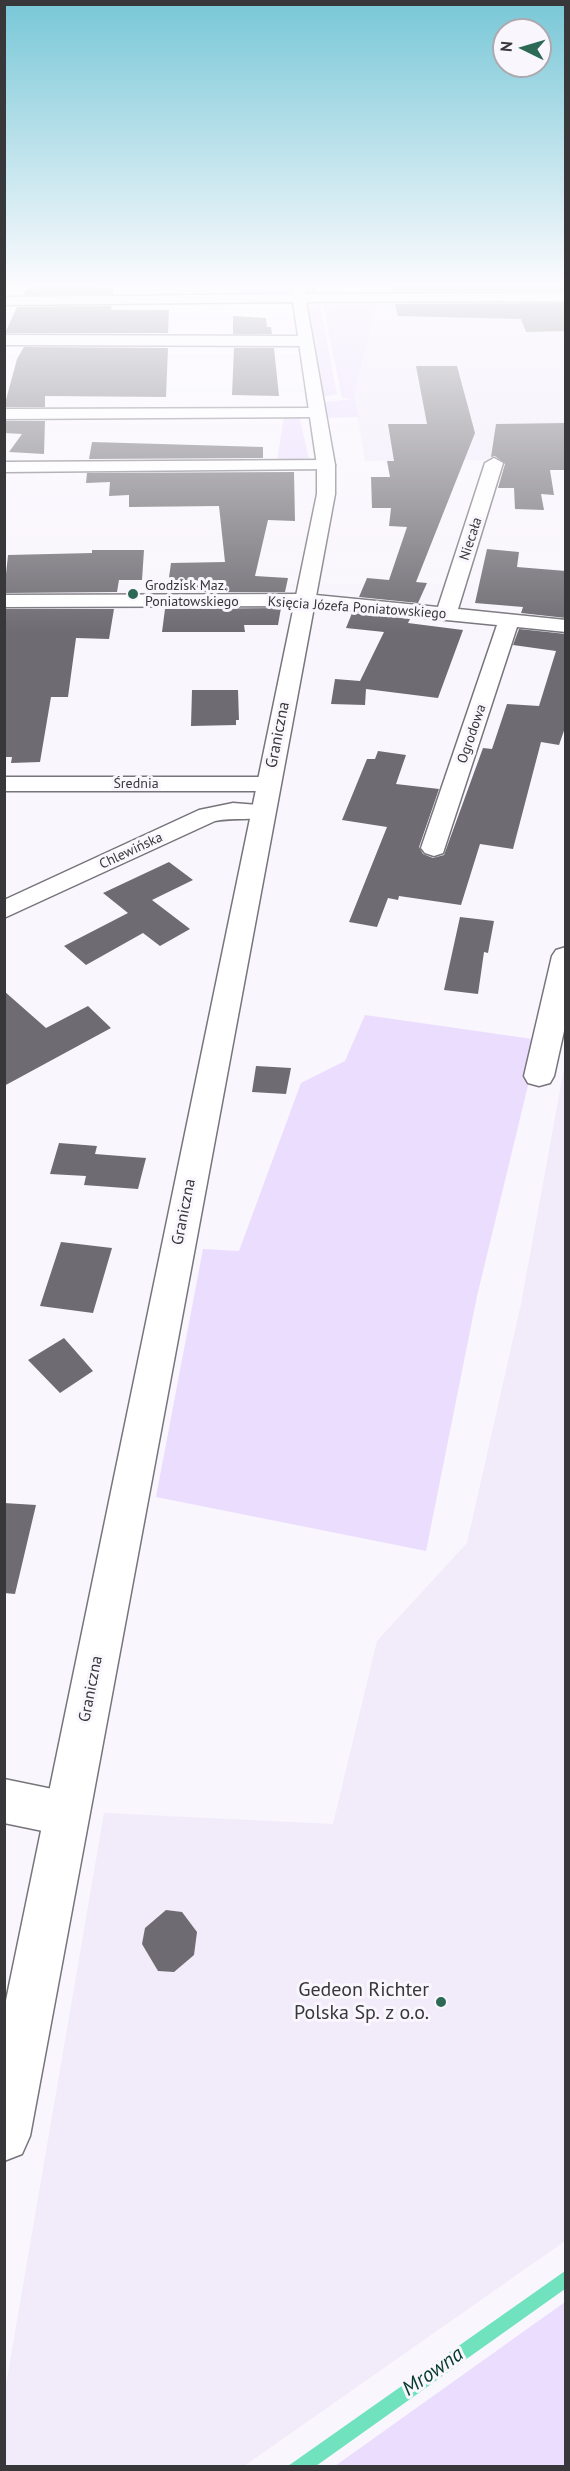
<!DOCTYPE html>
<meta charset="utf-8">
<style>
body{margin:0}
#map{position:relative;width:570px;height:2471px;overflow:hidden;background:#f9f6fd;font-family:"PT Sans",sans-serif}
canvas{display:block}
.frame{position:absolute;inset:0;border:6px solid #38373a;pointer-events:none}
.north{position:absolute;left:492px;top:18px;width:60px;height:60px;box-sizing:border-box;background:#f9f6fd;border:2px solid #acaaaf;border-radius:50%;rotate:275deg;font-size:16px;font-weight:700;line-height:24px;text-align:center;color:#38373a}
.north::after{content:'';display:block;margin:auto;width:21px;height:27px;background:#2c6a56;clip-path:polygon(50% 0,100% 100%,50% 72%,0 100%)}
</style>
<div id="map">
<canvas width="570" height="2471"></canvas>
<div class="frame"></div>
<div class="north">N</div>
</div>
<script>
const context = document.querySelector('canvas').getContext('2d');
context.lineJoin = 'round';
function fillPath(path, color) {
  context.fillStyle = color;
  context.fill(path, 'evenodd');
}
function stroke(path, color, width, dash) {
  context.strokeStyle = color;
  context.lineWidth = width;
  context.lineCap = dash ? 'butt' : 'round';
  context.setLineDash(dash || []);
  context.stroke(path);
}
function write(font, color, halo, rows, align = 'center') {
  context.font = font + ' "PT Sans",sans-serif';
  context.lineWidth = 6;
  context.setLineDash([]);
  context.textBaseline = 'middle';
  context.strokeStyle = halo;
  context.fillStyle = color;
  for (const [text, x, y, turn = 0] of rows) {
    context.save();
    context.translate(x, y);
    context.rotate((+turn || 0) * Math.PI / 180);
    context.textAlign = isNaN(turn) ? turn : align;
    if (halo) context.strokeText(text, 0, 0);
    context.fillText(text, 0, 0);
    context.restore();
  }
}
fillPath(new Path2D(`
 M376,304H565V459L365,461L354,396Z
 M565,1063V2241L244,2466H5V2391L104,1813L333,1824L377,1641L467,1543L521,1304Z`), '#f1ebfa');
fillPath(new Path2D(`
 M262,287H291L286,295H221Z
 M376,304L354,396L359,417L326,418L323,402L353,399L342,398L323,305Z
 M314,305H320L337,394L321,397L308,308Z
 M284,416H299L309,458L277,461Z
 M365,1015L539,1040L477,1296L426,1551L156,1497L203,1249L239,1251L301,1083L345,1061Z
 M565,2302V2466H335Z`), '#ebddfe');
fillPath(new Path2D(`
 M565,2271V2289L316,2466H288Z`), '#70e3be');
stroke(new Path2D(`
 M313,287L315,289`), '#70e3be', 5);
fillPath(new Path2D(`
 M27,287H93L114,288L113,294L23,295Z
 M391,287H566V291H392Z
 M566,303V331L526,332L521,319L398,316L395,304Z
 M112,306L111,310H169L168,333H5L17,307Z
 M233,316L266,318L267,327H271L272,334H233Z
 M24,347L168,348L166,397L45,396V407H4L17,359Z
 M234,348H274L279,396L232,395Z
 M416,366H457L475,433L416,582L427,583L418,603L359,597L367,578L389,580L407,527L389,526L391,508H372L371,477H390L387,461H394L388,424H427Z
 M4,421H45L44,454L9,452L22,434L4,433Z
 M566,423V470H550L554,495L541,494L544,510L515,509L514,488H498L505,464L495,456L491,457L496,424Z
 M92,442L263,447V458L89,459Z
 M294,472L295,521L268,520L255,576L288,578L285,592H167L171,563L225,562L219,506L129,507V495L109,496L110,482L86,483L87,473Z
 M487,549L519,552L517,567L566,571V618L521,613L523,607L475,603Z
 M92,550H144L142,580H119L117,592L4,593L8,555L92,553Z
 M281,608L278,625H244L245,632H162L165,609Z
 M4,609H114L109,639L76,638L68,697H51L40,762L11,763L12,757H4Z
 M352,613L410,619L408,623L463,630L438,698L366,689L365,705L331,704L335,679L360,681L384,632L346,628Z
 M519,629L566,634V725L559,745L541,742L513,849L480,844L461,905L399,896L398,900L388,898L377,927L349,922L387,827L342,820L367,759H375L378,751L406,755L396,784L439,789L419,847L423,854L433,858L444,855L483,748L492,749L507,704L539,706L556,651L513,645Z
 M192,690H238L239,720H236V725L191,726Z
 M169,862L193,880L152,900L190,929L160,946L143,933L86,965L64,946L128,913L103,893Z
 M460,917L494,921L488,953L484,952L478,994L444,990Z
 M4,991L46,1028L88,1006L111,1028L4,1086Z
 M256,1066L291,1068L286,1094L252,1092Z
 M59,1143L97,1146L95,1154L146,1158L138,1189L84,1185L86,1176L50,1174Z
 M61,1242L112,1248L93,1313L40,1306Z
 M64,1338L93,1371L60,1393L28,1360Z
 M4,1503L36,1505L15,1594L4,1593Z
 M166,1910L182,1912L197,1932L194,1955L174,1972L158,1971L142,1944L145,1928Z`), '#6e6c72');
const minor = new Path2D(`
 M566,293V301L299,302L292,298L299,294Z
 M4,335L305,336L313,341L305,346L4,345Z
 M315,408L321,409L323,413L321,417L4,419V409Z
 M494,458L503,463L458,609L566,620V632L517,627L443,853L434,856L425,853L421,848L497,625L305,606L4,607V595L305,594L438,607L485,463Z
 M326,460L332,461L335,465L332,469L4,472V462Z
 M4,777H268L276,779L280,784L276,789L268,791H4Z
 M233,803L271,806L274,811L271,816C253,821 234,817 215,821L4,918V900L199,810Z
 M566,947V1022L554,1076L550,1083L539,1086L528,1083L524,1076L552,956L556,950Z
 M4,1779L67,1792L83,1798L89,1814L83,1830L67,1836L4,1823Z`);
const tertiary = new Path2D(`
 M293,287H307V307L335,465V494L30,2136L22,2154L4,2161V2010L317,494V465L293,302L4,305V297L293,294Z`);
stroke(minor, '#77747b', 3);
stroke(tertiary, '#77747b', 3);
fillPath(minor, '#fff');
fillPath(tertiary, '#fff');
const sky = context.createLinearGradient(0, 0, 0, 633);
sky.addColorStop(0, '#78c7d7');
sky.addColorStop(0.45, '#fcfbfe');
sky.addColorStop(1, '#fcfbfe00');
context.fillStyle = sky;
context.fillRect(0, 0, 570, 633);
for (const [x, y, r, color] of [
 [133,594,6,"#2c6a56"],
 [441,2002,6,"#2c6a56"]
]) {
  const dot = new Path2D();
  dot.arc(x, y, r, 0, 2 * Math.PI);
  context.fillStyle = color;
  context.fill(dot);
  stroke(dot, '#f9f6fd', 2);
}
write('14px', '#38373a', '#f9f6fd', [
 ["Niecała",471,539,-72],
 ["Księcia Józefa Poniatowskiego",357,608,4],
 ["Ogrodowa",472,734,-71],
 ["Średnia",136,784],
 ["Chlewińska",131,851,-25]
]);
write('14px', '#38373a', '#f9f6fd', [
 ["Grodzisk Maz.",145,586],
 ["Poniatowskiego",145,602]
], 'left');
write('16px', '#38373a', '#f9f6fd', [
 ["Graniczna",278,735,-79],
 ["Graniczna",184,1212,-79],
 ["Graniczna",91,1689,-79]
]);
write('20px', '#38373a', '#f9f6fd', [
 ["Gedeon Richter",429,1990],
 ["Polska Sp. z o.o.",429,2013]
], 'right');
write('italic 21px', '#053c2d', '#f9f6fd', [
 ["Mrowna",433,2372,-35]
]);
</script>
